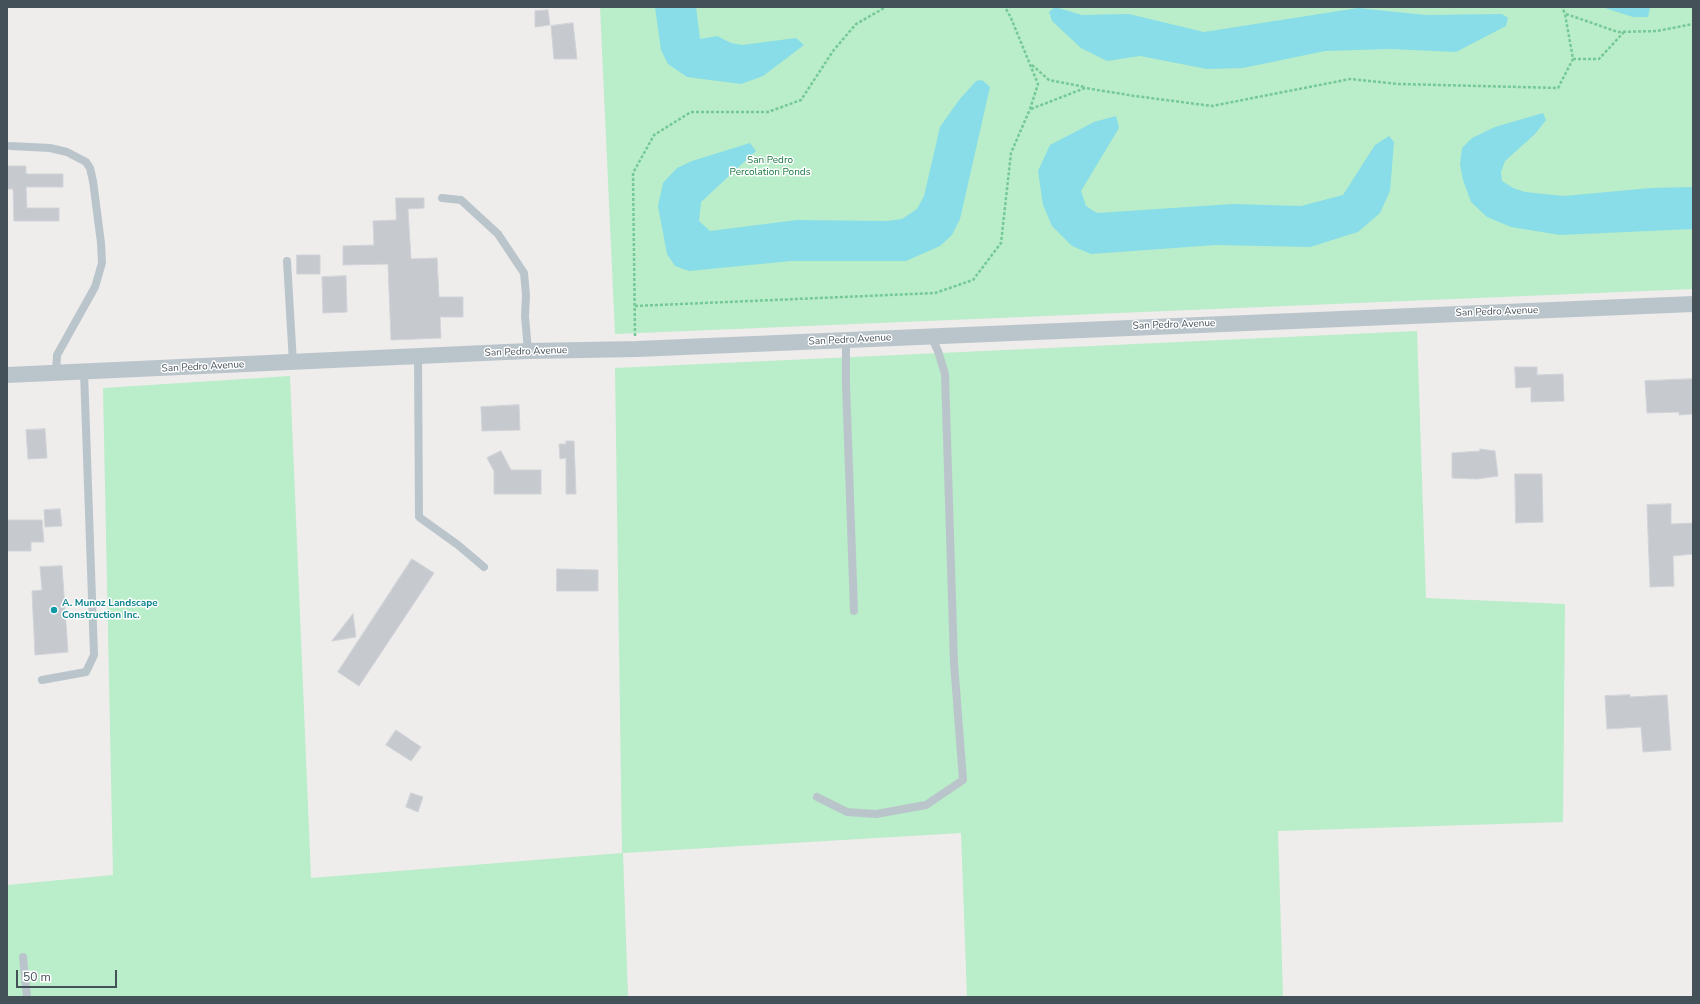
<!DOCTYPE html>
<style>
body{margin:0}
#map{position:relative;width:1700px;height:1004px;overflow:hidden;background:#efecec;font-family:"Nunito Sans",sans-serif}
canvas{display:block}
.frame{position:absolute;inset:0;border:8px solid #455159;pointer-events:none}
.scale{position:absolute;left:16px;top:970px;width:101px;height:18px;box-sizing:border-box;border:2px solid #455159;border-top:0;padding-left:5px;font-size:12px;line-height:14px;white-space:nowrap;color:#455159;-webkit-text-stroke:3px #fff;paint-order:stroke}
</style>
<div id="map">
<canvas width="1700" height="1004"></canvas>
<div class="frame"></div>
<div class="scale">50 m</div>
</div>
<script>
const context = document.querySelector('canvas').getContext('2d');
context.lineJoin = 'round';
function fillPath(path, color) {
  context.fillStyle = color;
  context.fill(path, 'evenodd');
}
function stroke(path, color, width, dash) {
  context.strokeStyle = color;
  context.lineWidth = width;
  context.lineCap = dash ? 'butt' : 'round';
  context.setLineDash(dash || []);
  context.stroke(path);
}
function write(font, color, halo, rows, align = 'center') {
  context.font = font + ' "Nunito Sans",sans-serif';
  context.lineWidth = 3;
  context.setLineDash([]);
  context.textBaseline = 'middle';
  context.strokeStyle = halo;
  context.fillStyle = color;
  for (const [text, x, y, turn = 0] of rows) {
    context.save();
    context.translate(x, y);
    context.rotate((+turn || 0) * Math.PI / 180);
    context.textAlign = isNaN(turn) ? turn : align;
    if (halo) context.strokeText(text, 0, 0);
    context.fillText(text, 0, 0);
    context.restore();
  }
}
fillPath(new Path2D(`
 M600,7H1693V289L615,334Z
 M1417,331L1426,598L1565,604L1563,822L1278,831L1283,997H967L961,833L623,853L628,997H7V885L113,875L103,388L290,376L311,878L622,853L615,368Z`), '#baedc9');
fillPath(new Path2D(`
 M655,7H696L700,39L717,36L731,43L742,45L796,38L804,45L763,76L741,84L687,77L668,64L661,50Z
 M1055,7L1082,15L1129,14L1204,32L1358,8L1426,15L1502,14L1508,18L1506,26L1456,52L1390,49L1325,51L1243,68L1207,69L1140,56L1107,61L1081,48L1052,21L1049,12Z
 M1602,7H1650L1648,17H1633Z
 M982,80L990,87L960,219L952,235L940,246L906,261H791L689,271L675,266L667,254L658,206L663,183L677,168L692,161L750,143L756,151L701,202L699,221L710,231L797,220L887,221L902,219L917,209L924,196L940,127L959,100L976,81Z
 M1543,113L1546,120L1535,134L1505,161L1501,172L1502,181L1513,188L1525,192L1564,196L1651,188L1693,187V229L1560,235L1511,227L1487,217L1471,202L1463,180L1460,164L1462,148L1472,138L1495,127Z
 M1116,116L1119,128L1081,191L1086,206L1097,213L1233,204L1301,206L1343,195L1375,145L1389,136L1394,142L1390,191L1380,213L1358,232L1310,247L1216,245L1091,254L1072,246L1052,226L1043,205L1038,171L1050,145L1094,122Z`), '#88dde8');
const building = new Path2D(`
 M548,10L550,25L535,27V11Z
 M573,23L577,59H554L551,26Z
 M7,166H26V174H63V187H26L27,208H59V221H14L13,189H7Z
 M396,198H424V208L408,209L411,259L437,258L439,297H463V317H440L441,338L391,340L388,264L343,265V246L374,245L373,221L396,220Z
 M297,255H320V274H297Z
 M346,276L347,312L323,313L322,277Z
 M1515,367H1537V375L1563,374L1564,401L1531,402V387L1516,388Z
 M1693,379L1692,414L1679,415V412L1647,413L1645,381Z
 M519,405L520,430L482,431L481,407Z
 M45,429L47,458L28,459L26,430Z
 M566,441H574L576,494H566V458L560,459L559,444H566Z
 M1480,449L1495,451L1498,476L1477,479L1452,478V453L1480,451Z
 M501,451L511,470H541V494H494V471L487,458Z
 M1515,474H1542L1543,522L1516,523Z
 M1671,504V524L1693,523V554L1673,556L1674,586L1650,587L1647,505Z
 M60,509L62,526L45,527L44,510Z
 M7,520H42L44,542H31V551H7Z
 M412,559L434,573L359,686L338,672Z
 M62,566L68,652L35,655L32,591L42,590L40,567Z
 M557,569L598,570V591H557Z
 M353,614L356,637L332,641Z
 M1630,695V697L1667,695L1671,750L1643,752L1641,727L1607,729L1605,696Z
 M396,730L421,747L411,761L386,745Z
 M411,793L423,797L418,812L406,807Z`);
fillPath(building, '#c6cacf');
stroke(building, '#d0d3d8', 1);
stroke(new Path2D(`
 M1566,14L1618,32L1657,31L1693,24
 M1573,59H1599L1624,32
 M1032,65L1049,80L1085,87
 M1031,109L1085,88L1135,96L1212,106L1350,79L1399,84L1558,88L1573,59L1565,14L1562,7
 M635,306L935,293L973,280L1001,243L1011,153L1030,109L1038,84L1011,18L1005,7
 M635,336L633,173L654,135L691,112H768L801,100L833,51L856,24L886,7`), '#74c997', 2.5, [3, 2]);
stroke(new Path2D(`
 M10,146L50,148L67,152L86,162L90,168L93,181L101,243L102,263L95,287L57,355L56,373
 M442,198L461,200L498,234L524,273L526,295L525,316L528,351
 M287,261L293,363
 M846,340V384L854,611
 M418,356L419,517L458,545L484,567
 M42,680L86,672L94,655L84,372
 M817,797L847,812L876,814L926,805L963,780L954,663L945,374L938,351L931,336
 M23,957L27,997`), '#bac5cb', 8);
stroke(new Path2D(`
 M7,375L528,351L637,349L1693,304`), '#bac5cb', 16);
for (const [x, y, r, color] of [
 [54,610,4,"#0f9aa8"]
]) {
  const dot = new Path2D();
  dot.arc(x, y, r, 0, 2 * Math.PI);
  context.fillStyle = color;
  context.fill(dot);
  stroke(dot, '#fff', 1.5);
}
write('10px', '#197740', '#fff', [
 ["San Pedro",770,161],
 ["Percolation Ponds",770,173]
]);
write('10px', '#455159', '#fff', [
 ["San Pedro Avenue",1497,312,-2],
 ["San Pedro Avenue",1174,325,-2],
 ["San Pedro Avenue",850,340,-3],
 ["San Pedro Avenue",526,352,-2],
 ["San Pedro Avenue",203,367,-3]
]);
write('bold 10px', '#0d838f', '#fff', [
 ["A. Munoz Landscape",62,604],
 ["Construction Inc.",62,616]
], 'left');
</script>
